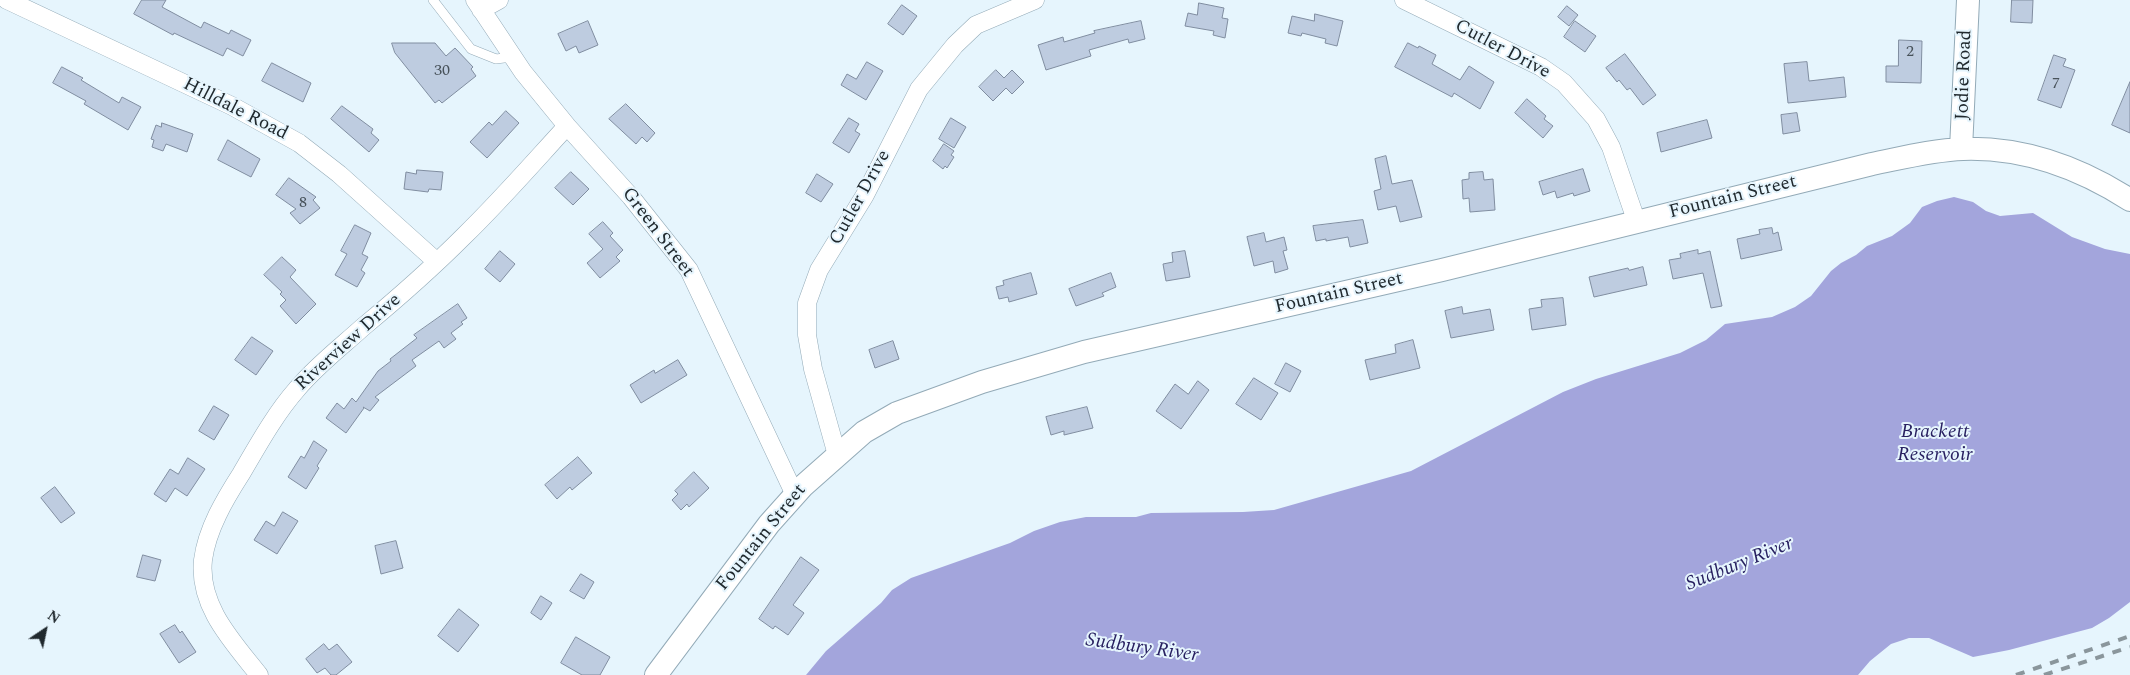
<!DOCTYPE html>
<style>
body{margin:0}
#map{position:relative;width:2130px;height:675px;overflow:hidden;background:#e6f5fd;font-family:Spectral,serif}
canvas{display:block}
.north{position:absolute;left:20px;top:605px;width:50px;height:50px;-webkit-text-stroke:4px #e6f5fd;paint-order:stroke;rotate:34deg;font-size:14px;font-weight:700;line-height:20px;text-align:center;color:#20292e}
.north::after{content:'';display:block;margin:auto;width:18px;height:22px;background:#20292e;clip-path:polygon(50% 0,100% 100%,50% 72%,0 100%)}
</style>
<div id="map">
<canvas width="2130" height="675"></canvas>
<div class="north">N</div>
</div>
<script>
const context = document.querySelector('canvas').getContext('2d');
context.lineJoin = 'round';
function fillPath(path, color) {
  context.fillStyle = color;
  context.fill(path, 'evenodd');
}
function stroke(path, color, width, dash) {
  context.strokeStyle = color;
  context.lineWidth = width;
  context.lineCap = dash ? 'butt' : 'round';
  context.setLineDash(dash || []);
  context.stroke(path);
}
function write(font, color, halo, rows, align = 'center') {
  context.font = font + ' Spectral,serif';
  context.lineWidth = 4;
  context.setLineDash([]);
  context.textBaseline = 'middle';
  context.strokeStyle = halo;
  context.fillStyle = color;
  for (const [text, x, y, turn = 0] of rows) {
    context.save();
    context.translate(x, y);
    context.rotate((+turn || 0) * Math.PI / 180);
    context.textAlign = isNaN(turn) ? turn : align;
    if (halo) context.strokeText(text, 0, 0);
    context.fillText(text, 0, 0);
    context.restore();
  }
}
fillPath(new Path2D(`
 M1954,197L1973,202L1986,211L2000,216L2033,213L2072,237L2105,249L2130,254V602L2109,618L2092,628L2009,650L1973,657L1929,638H1909L1891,644L1870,661L1858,675H806L826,651L881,603L892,590L911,578L1010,543L1034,531L1060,522L1086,517H1136L1151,513L1243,512L1274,510L1411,471L1563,392L1596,379L1680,353L1706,340L1725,324L1772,317L1795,307L1811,296L1831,271L1841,263L1856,255L1867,246L1892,236L1910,223L1922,207L1937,201Z`), '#a3a5dc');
const building = new Path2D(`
 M142,0H166L162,7L201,28L204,22L229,34L231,30L251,40L243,56L227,48L223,56L174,33L173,35L134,14Z
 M2012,0H2033L2032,23L2011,22Z
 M1199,3L1224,8L1222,18L1228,19L1225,38L1213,35L1214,31L1185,26L1188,13L1197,15Z
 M902,5L917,16L903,35L888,24Z
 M1567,6L1578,15L1569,26L1558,17Z
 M1315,14L1343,21L1337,46L1325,43L1326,39L1302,33L1301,36L1288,33L1292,16L1314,21Z
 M588,21L598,45L579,53L576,46L566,51L558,34Z
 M1141,21L1145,39L1129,43L1128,39L1089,50L1091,56L1046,70L1038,45L1063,37L1064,42L1095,33L1094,31Z
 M1575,21L1596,36L1585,52L1564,37Z
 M1899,40L1922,41L1921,83L1886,82V66H1898Z
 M392,43H435L446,56L455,48L473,67L471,69L476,76L442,103L439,100L435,103L395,53Z
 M1408,43L1418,48L1419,46L1436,55L1432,64L1460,80L1469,66L1494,82L1480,109L1454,93L1452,97L1395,67Z
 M1625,54L1656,95L1643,105L1630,88L1627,90L1619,80L1617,82L1606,68Z
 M2054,55L2066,59L2063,66L2075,70L2061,108L2038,100Z
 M867,62L883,71L866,100L841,85L847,74L856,79Z
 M1807,62L1809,81L1844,77L1846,97L1788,103L1784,64Z
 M272,63L311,83L303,102L262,81Z
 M62,67L83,78L81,80L119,103L122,97L141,107L128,130L84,104L86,101L53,83Z
 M996,70L1004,78L1012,70L1024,82L1012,94L1006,88L993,101L979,87Z
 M2130,82V133L2112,125Z
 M1527,99L1546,116L1544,119L1553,126L1543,138L1515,113Z
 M626,104L655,133L647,142L642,137L636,144L609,119Z
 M342,106L373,129L371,133L379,140L369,152L331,119Z
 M506,111L519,123L487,158L470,142L489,122L492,125Z
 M1797,113L1800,131L1783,134L1781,115Z
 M849,118L859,124L855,131L860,134L849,153L833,143Z
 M951,118L966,127L954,148L939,139Z
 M1707,120L1712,138L1661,152L1657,133Z
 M162,123L193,134L187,152L166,144L163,151L152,147L154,140L151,139L156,125L161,127Z
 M228,140L260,159L251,177L218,160Z
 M944,144L954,151L951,155L954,157L947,168L945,166L943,169L933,161Z
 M1386,156L1392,184L1412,180L1422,217L1400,222L1396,206L1378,210L1374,191L1381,189L1375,159Z
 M1583,169L1590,191L1574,196L1573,193L1557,198L1555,191L1543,195L1539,182Z
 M417,170L443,172L441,190L429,189L428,192L404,189L406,172L416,174Z
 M571,172L589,189L573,205L555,188Z
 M1483,172L1484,180L1493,179L1495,210L1470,212L1469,198L1463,199L1462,180L1469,179V173Z
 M817,174L833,184L821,202L806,193Z
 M289,178L316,197L313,200L320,208L300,224L290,213L296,209L276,195Z
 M1363,220L1368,243L1350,247L1348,237L1326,241V239L1316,241L1313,226Z
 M603,222L613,233L610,236L623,250L616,257L620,261L600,278L587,263L603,249L589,234Z
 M355,225L371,233L362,254L368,257L361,270L365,273L357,287L335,275L347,254L341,251Z
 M1772,228L1773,234L1778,232L1782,250L1741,259L1737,239L1760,234L1759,230Z
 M1264,233L1266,242L1284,237L1287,250L1283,251L1288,269L1275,273L1273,261L1254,266L1247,237Z
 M1698,250V254L1710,251L1722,306L1711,308L1703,273L1673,279L1669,260L1681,258L1680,254Z
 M500,251L515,264L500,282L485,269Z
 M1185,251L1190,277L1166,281L1163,264L1173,262L1172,253Z
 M282,257L296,270L290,277L316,304L296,324L280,306L286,300L280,294L282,292L264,275Z
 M1643,267L1647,285L1594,297L1589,277L1628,268L1629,270Z
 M1031,273L1037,294L1009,302L1008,297L999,299L996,287L1004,285L1003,281Z
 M1111,273L1116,287L1102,293L1104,296L1076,306L1069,289Z
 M1563,298L1566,325L1532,330L1529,309L1542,307L1541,300Z
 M458,304L467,318L461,322L463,324L451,333L456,339L444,348L439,341L412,360L416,366L375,397L379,400L370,411L363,407L364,408L346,433L326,418L337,403L344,409L352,398L356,402L378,371L391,361L390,359L417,338L414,335Z
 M1462,307L1463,314L1490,309L1494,330L1451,338L1445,311Z
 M252,337L273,351L256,375L235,360Z
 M1413,340L1420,368L1370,380L1365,360L1396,353L1395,345Z
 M893,341L899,359L875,368L869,350Z
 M678,360L687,375L641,403L630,385L654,370L655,373Z
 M1286,363L1301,371L1290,392L1275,384Z
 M1254,378L1278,393L1261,420L1236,404Z
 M1198,381L1209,390L1181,429L1156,411L1175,384L1188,394Z
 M214,406L229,415L214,440L199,431Z
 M1087,407L1093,428L1064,435V431L1051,435L1046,417Z
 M314,441L327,450L317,466L319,468L306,489L288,477L301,456L304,458Z
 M578,457L592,473L572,490L570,487L557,499L545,485Z
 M188,458L205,469L187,496L175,488L166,502L154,494L170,469L178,474Z
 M694,472L709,488L689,507L687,504L681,510L672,500L678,494L675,491Z
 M55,487L75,513L61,523L41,498Z
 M283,512L298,521L277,554L254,540L266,521L274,526Z
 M396,541L403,568L381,574L375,546Z
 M143,555L161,560L155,581L137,577Z
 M801,557L819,570L793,605L804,613L788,635L775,626L773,629L759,619Z
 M581,574L594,582L584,599L570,591Z
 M541,596L552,603L541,620L531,613Z
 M459,609L479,625L458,652L438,636Z
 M175,625L180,633L182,631L196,652L179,663L160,634Z
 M576,637L610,657L600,675H582L561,663Z
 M324,644L329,650L337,644L352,662L336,675H331L325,668L317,673L306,659Z`);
fillPath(building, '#becce0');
stroke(building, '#808da0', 1);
const service = new Path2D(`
 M433,0L471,49L496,59L512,57`);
const minor = new Path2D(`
 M7,0L232,106L299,143L339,174L437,262
 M475,0L523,72L567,126L631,197L689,270L795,495
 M1404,0L1541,67L1564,83L1596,119L1611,147L1637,223
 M481,10L499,0
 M837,455L813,369L807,335V303L819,270L865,195L919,89L955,45L976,25L1035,0
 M259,675C233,642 198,606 203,560C207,529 225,499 241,474C258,445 275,414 297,389C316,366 341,347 363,327C398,298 432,268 464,236C500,201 533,163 567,126`);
const tertiary = new Path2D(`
 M1961,149L1968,0
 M656,675L769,524L803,486L864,432L897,413L982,382L1084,352L1442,270L1872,164C1902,158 1933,150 1963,149C2023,147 2080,168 2130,200`);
stroke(service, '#93aab7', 10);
stroke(minor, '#93aab7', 19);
stroke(tertiary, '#93aab7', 24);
stroke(service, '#fff', 9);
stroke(minor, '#fff', 18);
stroke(tertiary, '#fff', 22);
stroke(new Path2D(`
 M2016,675L2130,636
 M2044,675L2130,647`), '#8a969c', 4, [9, 9]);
write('16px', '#48525a', null, [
 ["2",1910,53],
 ["30",442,72],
 ["7",2056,85],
 ["8",303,204]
]);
write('19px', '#20292e', '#e6f5fd', [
 ["Cutler Drive",1502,50,28],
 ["Jodie Road",1965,75,-88],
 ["Hilldale Road",235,110,27],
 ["Cutler Drive",861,198,-61],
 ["Fountain Street",1733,198,-14],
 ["Green Street",657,233,53],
 ["Fountain Street",1339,294,-13],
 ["Riverview Drive",349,343,-42],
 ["Fountain Street",762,538,-51]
]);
write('italic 20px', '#282161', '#e6f5fd', [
 ["Brackett",1935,433],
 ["Reservoir",1935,456],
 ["Sudbury River",1740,565,-22],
 ["Sudbury River",1142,649,8]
]);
</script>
